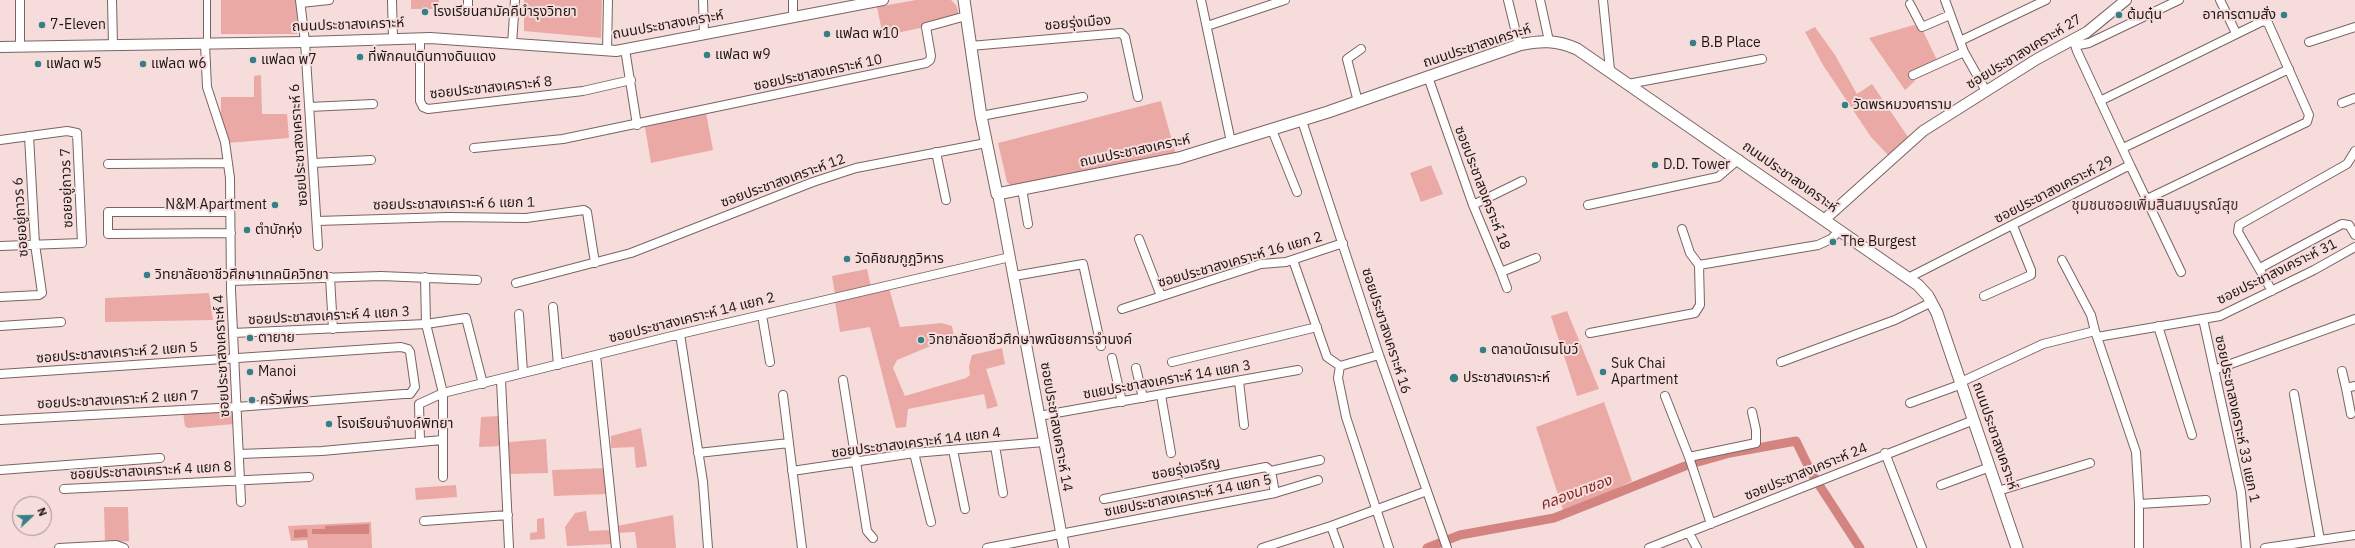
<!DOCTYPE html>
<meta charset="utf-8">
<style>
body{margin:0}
#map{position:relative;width:2355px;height:548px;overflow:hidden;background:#f6dddb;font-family:"IBM Plex Sans",sans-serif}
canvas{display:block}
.north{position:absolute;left:12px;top:496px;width:40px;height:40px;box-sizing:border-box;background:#f6dddb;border:1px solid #a08e8c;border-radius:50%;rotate:68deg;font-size:11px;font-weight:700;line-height:16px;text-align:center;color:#1f1716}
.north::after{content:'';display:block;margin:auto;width:14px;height:18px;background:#377f86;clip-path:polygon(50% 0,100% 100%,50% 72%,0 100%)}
</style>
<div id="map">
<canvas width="2355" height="548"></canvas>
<div class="north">N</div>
</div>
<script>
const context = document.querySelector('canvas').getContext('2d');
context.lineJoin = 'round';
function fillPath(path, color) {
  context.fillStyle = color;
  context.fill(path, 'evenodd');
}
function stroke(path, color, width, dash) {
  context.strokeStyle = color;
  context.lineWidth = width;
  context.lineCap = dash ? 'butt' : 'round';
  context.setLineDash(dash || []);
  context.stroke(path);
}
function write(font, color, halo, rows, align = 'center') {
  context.font = font + ' "IBM Plex Sans","Noto Sans Thai",sans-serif';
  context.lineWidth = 4;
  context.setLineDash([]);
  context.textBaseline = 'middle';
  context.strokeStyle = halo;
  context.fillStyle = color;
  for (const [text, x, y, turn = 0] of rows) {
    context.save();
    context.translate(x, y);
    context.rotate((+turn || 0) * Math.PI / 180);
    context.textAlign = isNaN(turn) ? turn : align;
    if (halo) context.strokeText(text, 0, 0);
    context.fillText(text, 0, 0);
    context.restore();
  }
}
fillPath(new Path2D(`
 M221,0H297V34H221Z
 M411,0H439V9H411Z
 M524,0H602L601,38L524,31Z
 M916,0H951L956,5L959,14L929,26L883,36L877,7Z
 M1914,25L1923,31L1938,62L1912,75L1915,81L1905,90L1869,38Z
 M1815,27L1835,55L1857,94L1872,84L1908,137L1888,155L1871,137L1823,65L1805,32Z
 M261,75L262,114H287L289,138L227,143L218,115L221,113V97H254V76Z
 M1161,101L1176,155L1011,186L1007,182L998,143Z
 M706,113L713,150L651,163L645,127Z
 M1431,165L1443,194L1421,202L1410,173Z
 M867,269L871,287L835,294L832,276Z
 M889,288L900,327L942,323L952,326L955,343L950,346L933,345L897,360L893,368L905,396L966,378L970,375L969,366L972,355L1002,348L1005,364L986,369L998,406L987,409L984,394L908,409L906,427L896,428L870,327L840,332L835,302Z
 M209,293L213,320L105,322V298Z
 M1567,311L1599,389L1577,396L1551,316Z
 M1604,402L1632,481L1574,509L1563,510L1536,427Z
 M233,410L234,424L188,428L185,426L183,413Z
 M500,416L503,446L479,447L481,417Z
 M641,428L647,466L636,468L634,447L611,448V436Z
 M546,439L548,473L509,474V442Z
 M606,468L608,494L554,496L552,470Z
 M456,485L457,497L416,500L415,488Z
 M104,507H128L129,541L105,543Z
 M586,511L589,531L612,530L613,544L567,546L565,527L575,513Z
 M673,515L676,548H637L635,532L617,533V526Z
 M544,518L545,539L530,540V533L537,532V519Z
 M371,522L372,548H308L307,540L291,541L288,526Z`), '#eba9a5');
fillPath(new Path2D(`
 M369,524V534H312V529H325V526Z
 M307,529L308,537L294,538V530Z`), '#d38480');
stroke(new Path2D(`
 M1698,462L1730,453L1796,441L1812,474L1860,548
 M1427,548L1460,535L1554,518L1685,466`), '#d38480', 9);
const pedestrian = new Path2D(`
 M207,0V44`);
const minor = new Path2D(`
 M20,0V47
 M112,0L113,45
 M300,0L305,42L318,246
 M392,0L393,39
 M703,0L704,34
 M1201,0L1231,142
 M1508,0L1519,45
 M1540,0L1549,41
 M1603,0L1610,70
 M1945,0L1964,52L1986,91
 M2220,0L2236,33
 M301,3L329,0
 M1910,4L1922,27L1950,15
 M468,6V0
 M793,17V0
 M1207,26L1285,0
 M420,38V101L423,107L428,109L583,91L631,80
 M2073,39L2079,45L2089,43L2179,0
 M1960,41L2046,0
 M2309,42L2355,27
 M205,44L207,87L225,142L230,178L231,290L241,502
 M512,44L515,0
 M970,46L1121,33L1125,37L1138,97
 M625,49L637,125
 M607,51L608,0
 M1913,75L1964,52
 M1428,77L1473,205L1501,272L1536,258
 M1628,84L1762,59
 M2100,101L2263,21L2268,23L2309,115L2307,122L2147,199
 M1358,102L1347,59L1361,49
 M2342,103L2355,98
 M309,107L373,104
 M981,116L1083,97
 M1302,121L1378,352L1447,548
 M1272,130L1297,192
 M0,140L67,131L77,133L82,243L0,246
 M474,148L563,139L926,63L930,60L931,56L926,27L966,16
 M2123,148L2289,69
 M936,152L946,200
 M313,163L371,160
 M108,164L228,163
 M2130,165L2181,272
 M1022,189L1028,224
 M1473,205L1522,181
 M1588,205L1718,177L1739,159
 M230,212H108V234L231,233
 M317,221L448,217L526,218L584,210L587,212L595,263
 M1682,229L1690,253L1699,265
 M1139,239L1161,296
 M1293,260L1327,357L1340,366L1338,378L1346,417L1389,548
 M2062,260L2091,315L2095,331
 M2260,268L2342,224L2349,225L2355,235
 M1501,272L1507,288
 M1014,276L1083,264L1101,346
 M330,277L333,329
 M425,277L426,324L443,393V477
 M1908,278L2130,165L2077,51L2073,39
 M231,281L381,276L477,280
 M516,283L631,253L813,182L856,168L986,143
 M2272,291L2238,232L2239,225L2347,164L2355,151
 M1984,296L2031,275V270L2013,226
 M0,297L39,295L42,293L35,244L29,136
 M553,307L558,365
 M1122,309L1261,264L1286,262L1343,243
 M519,314L523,372
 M762,315L770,362
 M2203,319L2241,492L2246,548
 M0,326L61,322
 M2158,326L2192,435
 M233,333L426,324L466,318L483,384
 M1590,333L1695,313L1700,305L1699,265L1818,245L1831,239L1840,230
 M680,334L703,482L708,548
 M2097,337L2136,452L2139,504V548
 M596,355L616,548
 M1112,358L1122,402
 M1172,362L1317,327
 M1781,362L1895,320L1932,302
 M1340,366L1379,355
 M1136,368L1143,398
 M2214,370L2355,319
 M2342,371L2346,388L2355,386
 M0,374L401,347L408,349L410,352L415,387L410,394H404L237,407L0,420
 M501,380L509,548
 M843,380L867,531L873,538
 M1239,381L1244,425
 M1961,382L2043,344L2095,331L2097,337L2220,316L2314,270L2355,247
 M2346,388L2351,414
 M2294,394L2320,540
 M783,395L802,548
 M1161,395L1171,453
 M1665,396L1689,457L1711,524
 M1910,403L1962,384
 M1039,416L1298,370
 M420,441L419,404L443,393L680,334L1010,257
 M995,446L1003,493
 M953,450L965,509
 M698,453L789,443
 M914,453L931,522
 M1885,453L1922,548
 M239,454L322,451L442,440
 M1689,457L1756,443V430L1752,412
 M0,470L160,458
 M792,471L914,453L1044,442
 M1271,471L1320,460
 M1941,485L1990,467
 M64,489L309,477
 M1998,491L2090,463
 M1104,499L1266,467L1271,471L1275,493
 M2139,504L2206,500
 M424,521L508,515
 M1331,526L1339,548
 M1689,533L1697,548
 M59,548L116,545L124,548
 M987,548L1275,493L1318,480
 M1262,548L1331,526L1427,491
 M1649,548L1974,420
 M2265,548L2355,535`);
const tertiary = new Path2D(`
 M0,47L305,42L430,38L616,51L883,0
 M998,194L1064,548
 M1825,219L1923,131L2037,59L2087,32L2126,0`);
const secondary = new Path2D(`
 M964,0L981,116L997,194L1179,158L1328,112L1519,45C1541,40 1557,40 1577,49L1918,285L1928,296L1937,313L2017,548`);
stroke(pedestrian, '#7a6463', 8);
stroke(minor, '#7a6463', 10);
stroke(tertiary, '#7a6463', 12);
stroke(secondary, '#7a6463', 13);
stroke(pedestrian, '#fff', 6);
stroke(minor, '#fff', 8);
stroke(tertiary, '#fff', 10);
stroke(secondary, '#fff', 11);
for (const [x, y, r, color] of [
 [425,12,4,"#377f86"],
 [2119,15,4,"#377f86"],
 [2284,15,4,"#377f86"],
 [42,25,4,"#377f86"],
 [827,34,4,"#377f86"],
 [1693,43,4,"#377f86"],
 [707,55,4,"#377f86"],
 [360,57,4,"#377f86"],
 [253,60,4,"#377f86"],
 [38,64,4,"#377f86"],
 [143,64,4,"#377f86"],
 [1845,105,4,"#377f86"],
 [1655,165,4,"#377f86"],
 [275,205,4,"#377f86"],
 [247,230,4,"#377f86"],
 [1833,242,4,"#377f86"],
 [847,259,4,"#377f86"],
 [147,275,4,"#377f86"],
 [250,338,4,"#377f86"],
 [921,340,4,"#377f86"],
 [1483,350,4,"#377f86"],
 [250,372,4,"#377f86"],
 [1603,372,4,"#377f86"],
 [1454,378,5,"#377f86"],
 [252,400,4,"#377f86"],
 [329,424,4,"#377f86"]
]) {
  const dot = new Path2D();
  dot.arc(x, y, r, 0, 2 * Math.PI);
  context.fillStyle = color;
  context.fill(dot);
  stroke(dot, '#f6dddb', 1.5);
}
write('14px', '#1f1716', '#f6dddb', [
 ["โรงเรียนสามัคคีบํารุงวิทยา",433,12],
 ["ต้มตุ๋น",2127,15],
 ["อาคารตามสั่ง",2276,15,"right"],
 ["7-Eleven",50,25],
 ["แฟลต พ10",835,34],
 ["B.B Place",1701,43],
 ["แฟลต พ9",715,55],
 ["ที่พักคนเดินทางดินแดง",368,57],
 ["แฟลต พ7",261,60],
 ["แฟลต พ5",46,64],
 ["แฟลต พ6",151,64],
 ["วัดพรหมวงศาราม",1853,105],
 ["D.D. Tower",1663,165],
 ["N&M Apartment",267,205,"right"],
 ["ตำบักหุ่ง",255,230],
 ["The Burgest",1841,242],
 ["วัดคิชฌกูฎวิหาร",855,259],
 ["วิทยาลัยอาชีวศึกษาเทคนิควิทยา",155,275],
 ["ตายาย",258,338],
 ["วิทยาลัยอาชีวศึกษาพณิชยการจำนงค์",929,340],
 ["ตลาดนัดเรนโบว์",1491,350],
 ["Suk Chai",1611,364],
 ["Apartment",1611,380],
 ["Manoi",258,372],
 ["ประชาสงเคราะห์",1463,378],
 ["ครัวพี่พร",260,400],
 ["โรงเรียนจำนงค์พิทยา",337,424]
], 'left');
write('14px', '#1f1716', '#f6dddb', [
 ["ซอยรุ่งเมือง",1078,23,-5],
 ["ถนนประชาสงเคราะห์",348,25,-2],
 ["ถนนประชาสงเคราะห์",668,25,-10],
 ["ถนนประชาสงเคราะห์",1477,46,-18],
 ["ซอยประชาสงเคราะห์ 27",2024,52,-31],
 ["ซอยประชาสงเคราะห์ 10",818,73,-12],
 ["ซอยประชาสงเคราะห์ 8",491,88,-6],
 ["ซอยประชาสงเคราะห์ 6",299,145,-94],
 ["ถนนประชาสงเคราะห์",1135,151,-12],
 ["ถนนประชาสงเคราะห์",1790,177,35],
 ["ซอยประชาสงเคราะห์ 12",783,181,-20],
 ["ซอยอยู่ถาวร 7",67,188,-92],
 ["ซอยประชาสงเคราะห์ 18",1482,188,69],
 ["ซอยประชาสงเคราะห์ 29",2054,190,-27],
 ["ซอยประชาสงเคราะห์ 6 แยก 1",454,204,-1],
 ["ซอยอยู่ถาวร 6",21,217,-94],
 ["ซอยประชาสงเคราะห์ 16 แยก 2",1240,260,-16],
 ["ซอยประชาสงเคราะห์ 31",2277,272,-26],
 ["ซอยประชาสงเคราะห์ 4 แยก 3",329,316,-3],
 ["ซอยประชาสงเคราะห์ 14 แยก 2",692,318,-14],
 ["ซอยประชาสงเคราะห์ 16",1386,331,72],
 ["ซอยประชาสงเคราะห์ 2 แยก 5",117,353,-4],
 ["ซอยประชาสงเคราะห์ 4",222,356,-93],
 ["ซแยประชาสงเคราะห์ 14 แยก 3",1167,380,-10],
 ["ซอยประชาสงเคราะห์ 2 แยก 7",118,400,-3],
 ["ซอยประชาสงเคราะห์ 33 แยก 1",2237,419,78],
 ["ซอยประชาสงเคราะห์ 14",1056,427,80],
 ["ถนนประชาสงเคราะห์",1995,436,71],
 ["ซอยประชาสงเคราะห์ 14 แยก 4",916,443,-7],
 ["ซอยรุ่งเจริญ",1186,469,-11],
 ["ซอยประชาสงเคราะห์ 4 แยก 8",151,471,-3],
 ["ซอยประชาสงเคราะห์ 24",1806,472,-22],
 ["ซแยประชาสงเคราะห์ 14 แยก 5",1188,496,-11]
]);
write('15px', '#4a3635', '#f6dddb', [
 ["ชุมชนซอยเพิ่มสินสมบูรณ์สุข",2155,206]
]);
write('italic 15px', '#832528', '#f6dddb', [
 ["คลองนาซอง",1576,493,-20]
]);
</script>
